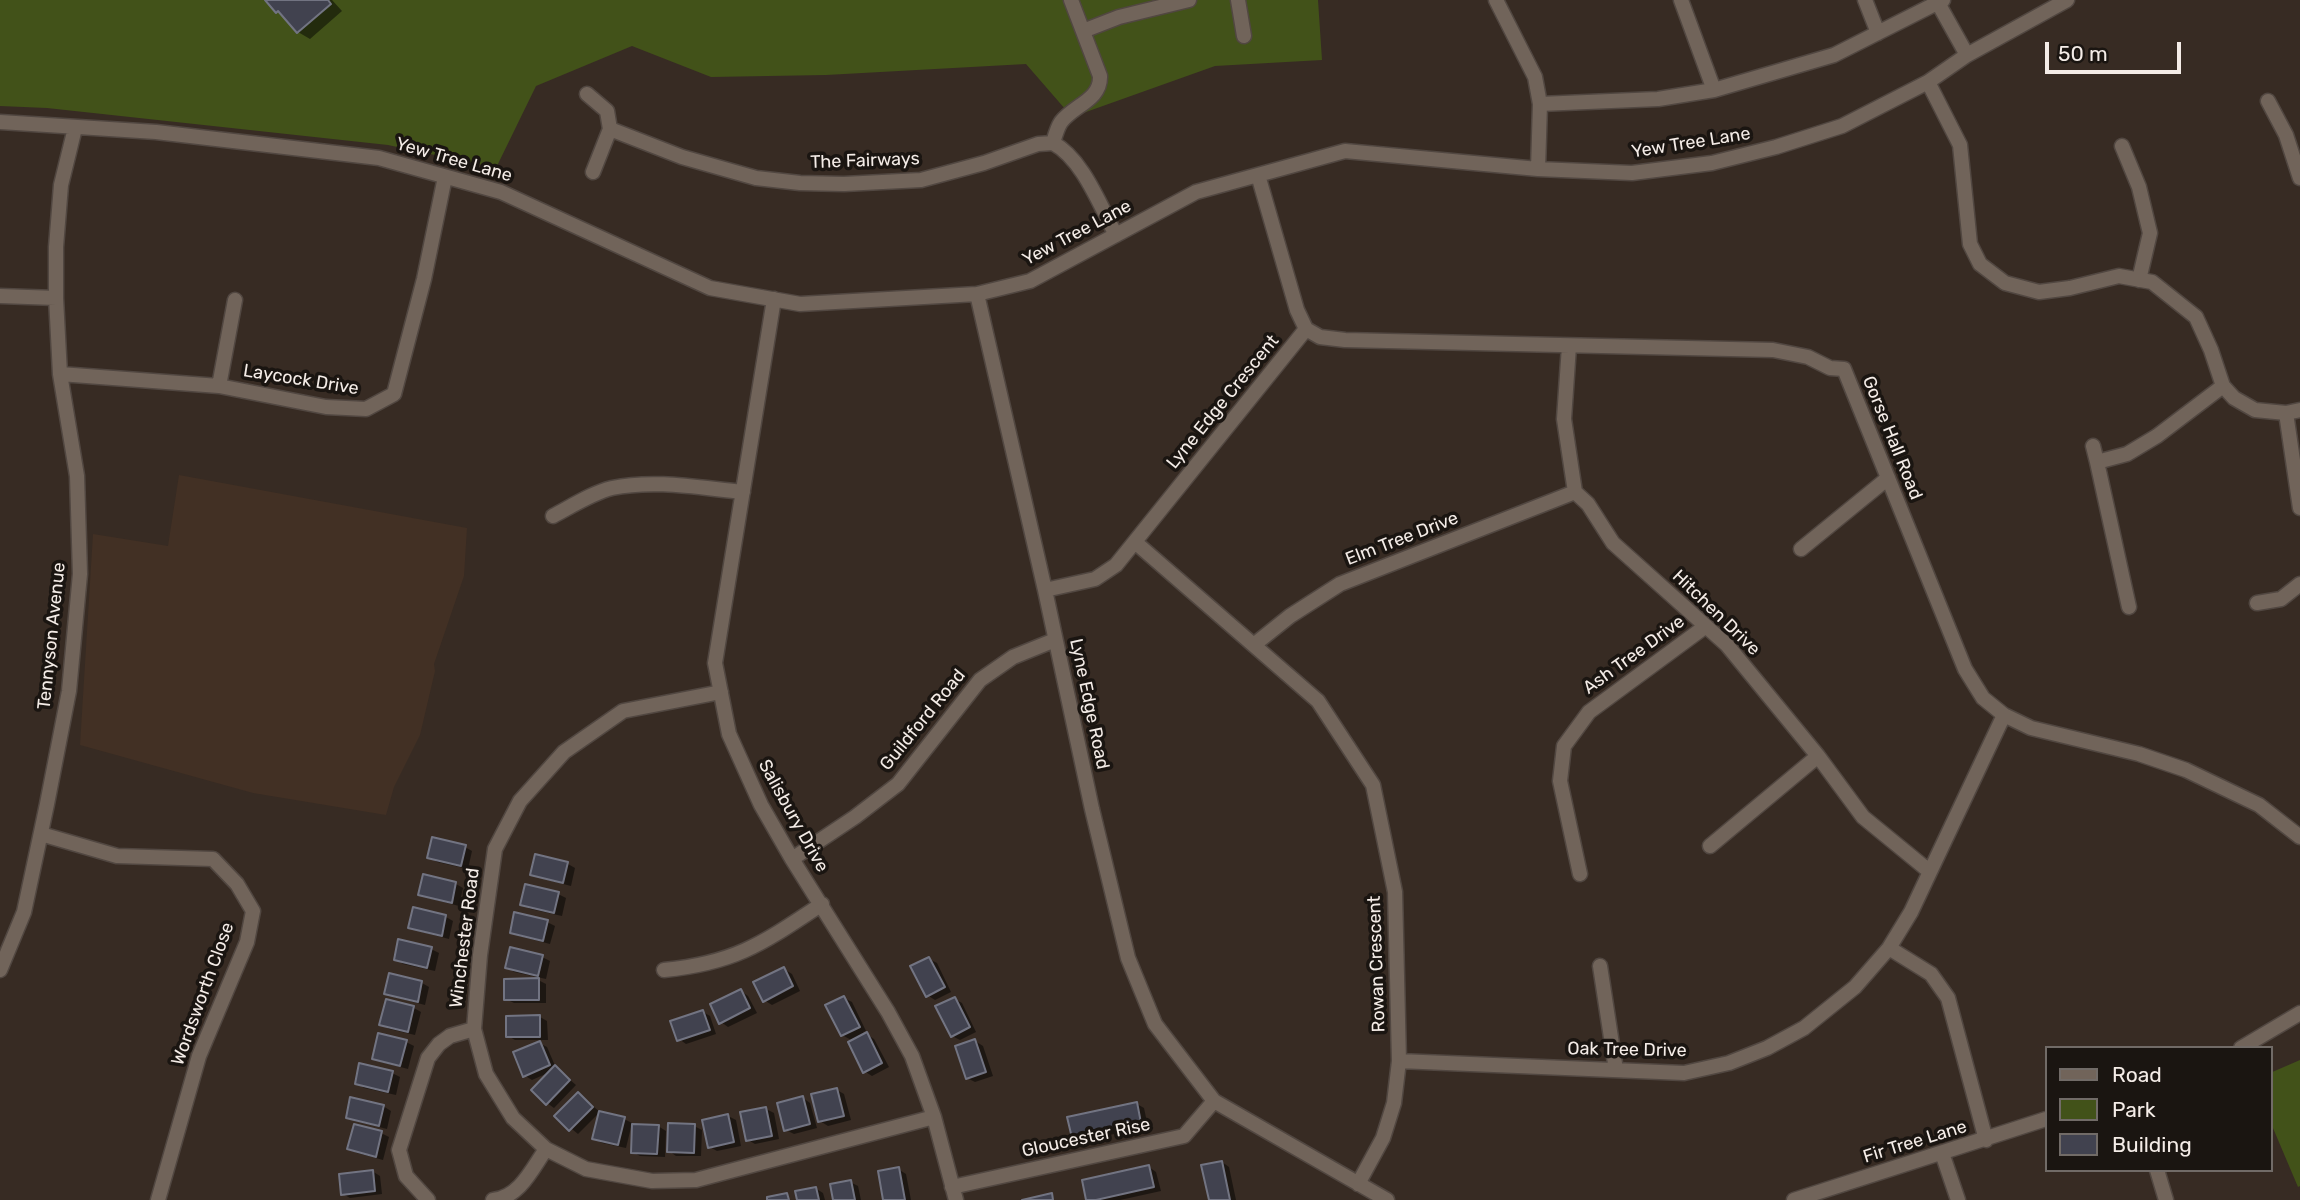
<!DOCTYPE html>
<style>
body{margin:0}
#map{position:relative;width:2300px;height:1200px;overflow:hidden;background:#372b23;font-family:Rubik,sans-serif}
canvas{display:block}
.legend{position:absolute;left:2045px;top:1046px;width:228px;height:126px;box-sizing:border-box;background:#1a1511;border:2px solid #716b67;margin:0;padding:9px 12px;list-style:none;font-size:21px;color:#f4ece7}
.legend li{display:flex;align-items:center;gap:14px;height:35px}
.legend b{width:35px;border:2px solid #716b67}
.scale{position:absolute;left:2045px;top:42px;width:136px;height:32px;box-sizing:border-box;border:4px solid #f4ece7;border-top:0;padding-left:9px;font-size:21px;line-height:24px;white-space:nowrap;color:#f4ece7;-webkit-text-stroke:5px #1a1511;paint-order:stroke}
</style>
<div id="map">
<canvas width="2300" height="1200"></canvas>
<ul class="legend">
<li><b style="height:9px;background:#71645a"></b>Road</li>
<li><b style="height:19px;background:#425219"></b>Park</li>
<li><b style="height:19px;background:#41424f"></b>Building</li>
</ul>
<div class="scale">50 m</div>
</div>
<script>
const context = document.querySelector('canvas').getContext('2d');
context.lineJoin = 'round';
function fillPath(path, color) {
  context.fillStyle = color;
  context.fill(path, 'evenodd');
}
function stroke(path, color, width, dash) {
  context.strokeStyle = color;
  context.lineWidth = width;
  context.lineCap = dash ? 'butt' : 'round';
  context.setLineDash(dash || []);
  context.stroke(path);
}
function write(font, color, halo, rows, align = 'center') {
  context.font = font + ' Rubik,sans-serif';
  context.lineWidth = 7;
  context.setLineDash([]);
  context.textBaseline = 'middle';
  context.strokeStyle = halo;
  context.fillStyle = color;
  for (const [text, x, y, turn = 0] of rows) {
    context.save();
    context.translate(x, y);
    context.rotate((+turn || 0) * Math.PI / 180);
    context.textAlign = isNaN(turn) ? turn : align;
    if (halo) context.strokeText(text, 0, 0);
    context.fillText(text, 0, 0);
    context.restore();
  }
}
fillPath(new Path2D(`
 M179,475L467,528L464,576L434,664L435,671L420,735L394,787L386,815L253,793L80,745L93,534L168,546Z`), '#423024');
fillPath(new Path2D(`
 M0,0H1318L1322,60L1215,66L1072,117L1026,64L826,75L711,77L632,46L536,86L496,168L388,145L47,108L0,106Z
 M2300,1060V1186L2298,1187L2270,1121V1073Z`), '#425219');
fillPath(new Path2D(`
 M268,0H332L342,11L310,39L298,32Z
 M465,847L472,851L468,869L437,862L429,857Z
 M536,856L568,864L575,868L571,886L540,878L532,874Z
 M424,876L456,884L463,888L459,906L428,898L420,894Z
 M558,894L566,898L562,916L530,909L522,904Z
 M414,909L446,917L453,921L449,939L418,931L410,927Z
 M547,922L555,926L550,944L519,936L512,932Z
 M431,949L439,953L435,971L403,964L396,959Z
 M542,957L550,961L546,979L514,972L507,967Z
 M929,959L937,963L951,992L935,1000L927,995Z
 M784,969L792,974L800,991L772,1005L764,1000Z
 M390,975L422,983L429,987L425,1005L394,997L386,993Z
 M538,980L546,984V1003H514L506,999Z
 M741,991L748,996L757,1013L728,1027L721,1022Z
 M844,998L852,1002L866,1031L863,1032L874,1039L889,1067L872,1076L864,1071L853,1041L842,1035Z
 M955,999L962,1003L976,1032L960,1040L952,1036Z
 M387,1001L414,1008L421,1012L415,1035L389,1029L381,1024Z
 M703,1012L710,1016L716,1034L686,1044L679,1039Z
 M540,1017L547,1021L548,1040H515L508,1036Z
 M975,1041L983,1046L993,1076L975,1082L967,1078Z
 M406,1042L414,1046L408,1069L381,1062L374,1058Z
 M539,1043L547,1047L556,1068L576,1085L554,1108L547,1103L550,1072L532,1080L524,1075Z
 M392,1073L400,1077L396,1095L364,1088L357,1083Z
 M837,1090L844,1094L851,1120L828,1126L820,1121Z
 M578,1094L600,1112L578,1134L556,1116Z
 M803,1098L810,1103L817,1128L794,1134L786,1130Z
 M1137,1104L1144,1108L1148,1127L1081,1141L1073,1137Z
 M383,1106L391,1111L387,1129L355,1121L348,1117Z
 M766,1109L774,1113L779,1139L755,1144L748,1140Z
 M728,1116L736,1120L741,1146L717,1151L710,1147Z
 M624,1119L632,1123L626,1148L602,1143L594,1138Z
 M658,1126L666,1131L665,1157L640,1156L633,1152Z
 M694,1126L702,1130L701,1156H676L669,1151Z
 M381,1133L389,1137L383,1160L357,1153L349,1149Z
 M1222,1162L1229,1167L1236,1200H1211Z
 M1149,1167L1156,1172L1161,1191L1120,1200H1088Z
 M898,1169L906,1174L911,1200H885Z
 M372,1171L380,1176L382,1194L350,1198L343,1194Z
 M850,1182L858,1186L861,1200H835Z
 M815,1188L823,1193L825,1200H798Z`), '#0007');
const building = new Path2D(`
 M265,0H328L331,4L297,33L278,11L276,13Z
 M432,837L466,845L461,866L427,858Z
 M535,854L568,862L563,883L530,875Z
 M423,874L456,882L452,903L418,895Z
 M525,884L559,892L554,913L520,905Z
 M413,907L446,915L442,936L408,928Z
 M514,912L548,920L543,941L510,933Z
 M398,939L432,947L427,968L394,960Z
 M510,947L543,955L538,976L505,968Z
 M929,957L945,987L926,997L910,966Z
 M784,967L793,986L763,1002L753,982Z
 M389,973L422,981L418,1002L384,994Z
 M539,978V1000H504V979Z
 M741,989L750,1008L719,1024L710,1004Z
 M844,996L860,1027L841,1036L825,1005Z
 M955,997L970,1027L951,1037L935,1006Z
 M386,999L414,1006L408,1032L379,1025Z
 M703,1010L710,1030L677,1041L670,1021Z
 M540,1015V1037H506V1016Z
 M867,1032L882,1063L863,1073L848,1042Z
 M378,1033L407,1040L400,1066L372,1059Z
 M975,1039L986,1072L966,1079L955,1046Z
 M540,1041L550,1065L523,1077L513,1052Z
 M359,1063L393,1071L388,1092L355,1084Z
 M555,1065L570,1080L546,1105L531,1090Z
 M837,1088L844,1116L818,1122L811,1094Z
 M578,1092L593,1107L569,1131L554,1116Z
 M803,1096L810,1124L784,1131L777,1103Z
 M350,1097L384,1105L379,1126L346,1118Z
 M1137,1102L1141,1123L1072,1138L1067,1117Z
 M766,1107L772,1136L746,1141L740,1112Z
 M599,1111L625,1117L618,1145L592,1139Z
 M728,1114L734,1142L708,1148L702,1120Z
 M668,1123L695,1124L694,1153L667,1152Z
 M354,1124L382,1131L376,1157L347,1149Z
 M632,1124L659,1125L657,1154L631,1153Z
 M1222,1161L1230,1200H1209L1201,1165Z
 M1149,1165L1154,1187L1096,1200H1086L1082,1180Z
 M899,1167L905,1200H883L878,1171Z
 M373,1170L375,1191L341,1195L339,1174Z
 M851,1180L855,1200H833L830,1184Z
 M816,1187L819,1200H797L795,1191Z
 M787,1193L789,1200H767V1197Z
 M1052,1193L1053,1200H1022Z`);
fillPath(building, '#41424f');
stroke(building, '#727482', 2);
const street = new Path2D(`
 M1238,0L1244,36
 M1496,0L1535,77L1540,104L1538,169
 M1681,0L1714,90
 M1865,0L1878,33
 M1938,3L1967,55
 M1083,31L1119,17L1189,0
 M1928,82L1960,145L1970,244L1980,264L2005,283L2039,292L2070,288L2119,276L2152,282L2196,317L2211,350L2223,386L2234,398L2255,410L2286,413L2300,410
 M587,94L607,111L610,129
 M2268,101L2286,135L2300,178
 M1540,104L1658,99L1714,90L1834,55L1943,0
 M0,122L156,132L379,158L501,192L710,288L800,304L977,294L1030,281L1196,192L1345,151L1538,169L1632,173L1712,163L1776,147L1842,126L1928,82L1967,55L2067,0
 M1053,143C1055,136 1057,128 1061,122C1074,105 1101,100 1100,76L1071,0
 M2122,146L2139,187L2150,233L2139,280
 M593,172L610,129L682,157L756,178L800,183L844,184L921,180L984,163L1038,144L1053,143C1083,159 1100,206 1116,235
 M977,294L1045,590L1092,809L1128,958L1155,1024L1214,1101L1387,1200
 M0,296L56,298
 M774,299L715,663L729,734L761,805L792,859L888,1012L912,1056L934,1117L956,1200
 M1306,329L1320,337L1345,340L1773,350L1808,357L1830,368L1844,369L1965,669L1983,698L2004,715L2031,728L2139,754L2186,770L2259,805L2300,837
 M1569,346L1564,419L1575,492L1588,504L1613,543L1727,645L1818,756L1863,817L1929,871
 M60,374L219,386L326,407L366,409L394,394L424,279L445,177
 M219,386L235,300
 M2286,413L2300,508
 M2093,446L2097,462
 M553,516C572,506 592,493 612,488C655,479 700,488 743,492
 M1135,542L1318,701L1373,785L1395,892L1399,1061L1394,1103L1383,1138L1358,1184
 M1801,549L1888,478
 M1045,590L1095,579L1116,565L1306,329L1297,310L1258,175
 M2257,603L2281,599L2300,584
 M2129,607L2097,462L2127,454L2157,436L2223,386
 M1255,644L1290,616L1340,584L1575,492
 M721,692L623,711L564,752L520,801L495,849L480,955L474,1029L486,1074L513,1118L546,1149L586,1169L652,1181L696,1180L934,1117
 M41,834L117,856L213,859L237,884L253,911L247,942L199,1056L158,1200
 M1710,846L1818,756
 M792,859L855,817L898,784L980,680L1013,657L1055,640
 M1580,874L1560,781L1564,746L1589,712L1706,626
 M1889,948L1931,974L1948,998L1986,1140
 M1600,966L1616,1070
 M0,970L24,912L47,804L69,691L80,574L77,476L60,374L56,298V247L61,185L75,128
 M664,970C736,963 763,943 822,904
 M2241,1048L2300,1013
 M1399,1061L1684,1073L1729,1063L1767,1048L1804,1028L1855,987L1889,948L1911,912L2004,715
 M1942,1153L1958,1200
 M2157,1170L2166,1200
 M952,1187L1184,1136L1214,1101
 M428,1200L406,1176L399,1150L428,1058L439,1044L450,1036L474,1029
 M493,1200C520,1197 532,1169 546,1149
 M1794,1200L2046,1119`);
stroke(street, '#514741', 17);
stroke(street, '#71645a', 14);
write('18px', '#f4ece7', '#1a1511', [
 ["Yew Tree Lane",1691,143,-9],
 ["Yew Tree Lane",454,160,16],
 ["The Fairways",865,161,-2],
 ["Yew Tree Lane",1077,233,-28],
 ["Laycock Drive",301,380,9],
 ["Lyne Edge Crescent",1223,402,-51],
 ["Gorse Hall Road",1892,438,68],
 ["Elm Tree Drive",1402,539,-21],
 ["Hitchen Drive",1716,613,44],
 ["Tennyson Avenue",52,636,-84],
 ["Ash Tree Drive",1634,655,-36],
 ["Lyne Edge Road",1089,704,78],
 ["Guildford Road",923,720,-51],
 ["Salisbury Drive",793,816,61],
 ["Winchester Road",465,938,-83],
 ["Rowan Crescent",1377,964,-92],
 ["Wordsworth Close",203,994,-70],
 ["Oak Tree Drive",1627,1050,1],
 ["Gloucester Rise",1086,1138,-12],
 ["Fir Tree Lane",1915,1142,-17]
]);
</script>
